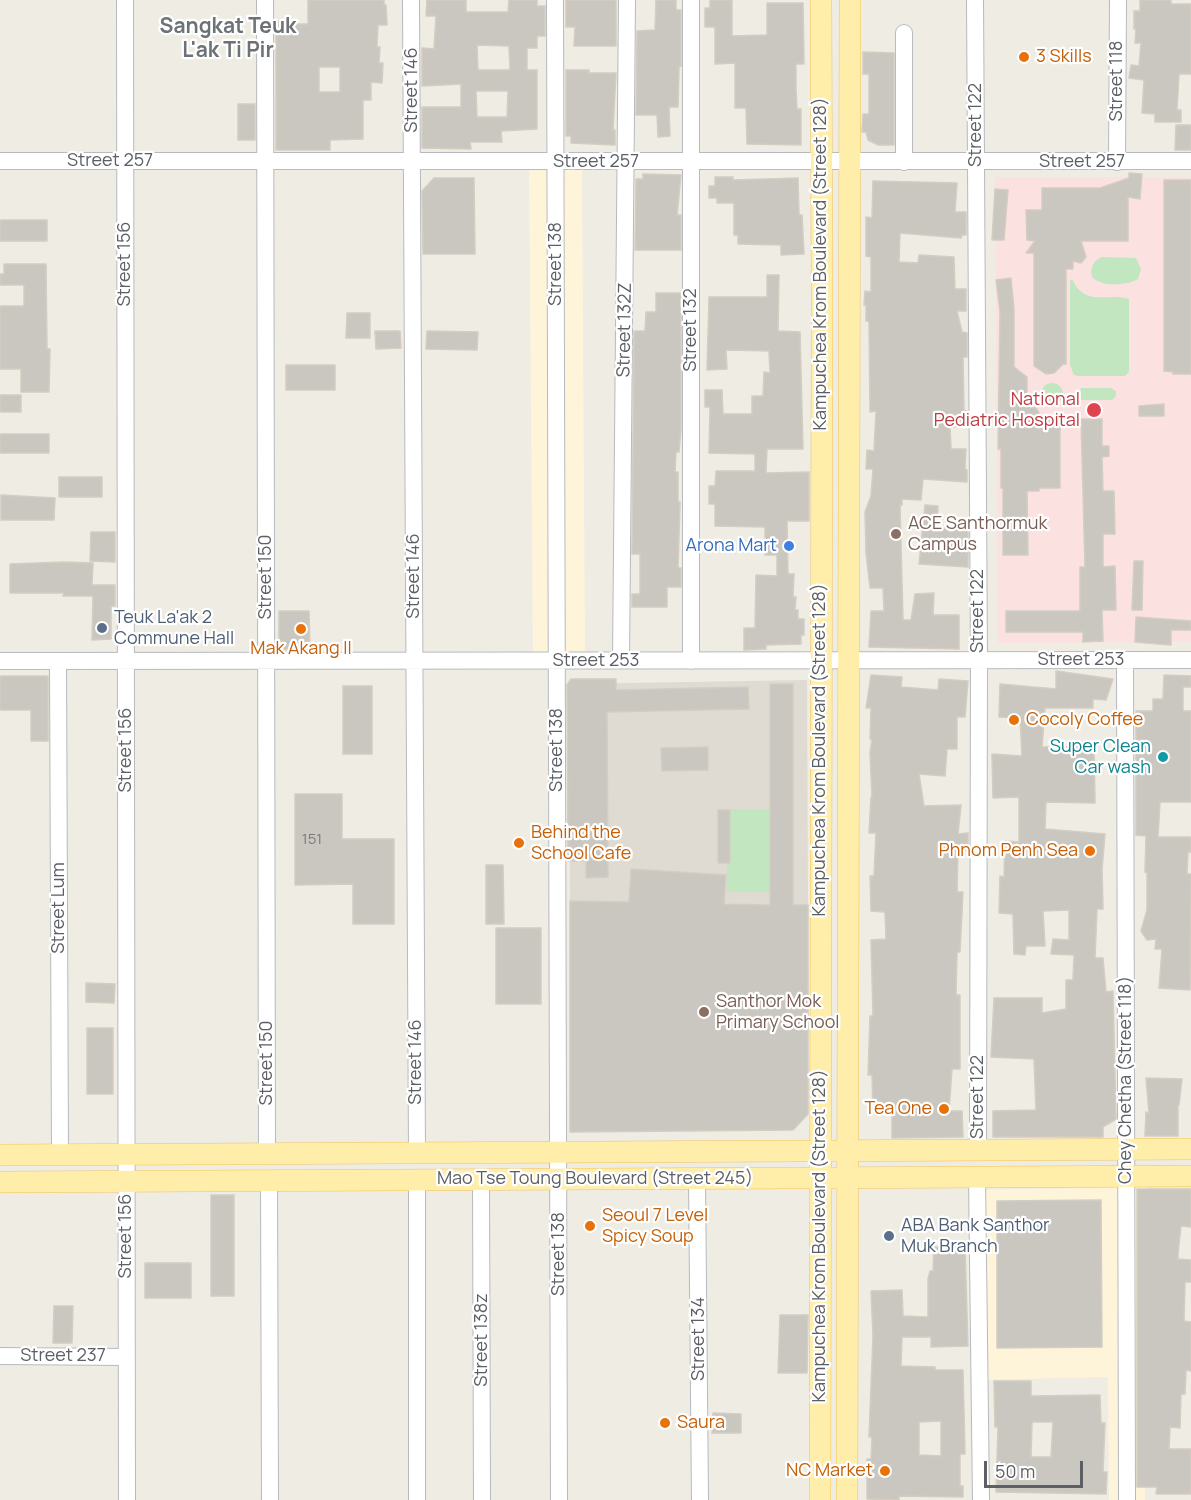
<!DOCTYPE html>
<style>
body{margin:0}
#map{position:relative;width:1191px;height:1500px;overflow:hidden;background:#efece4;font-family:Manrope,sans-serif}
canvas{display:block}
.scale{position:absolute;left:984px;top:1461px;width:99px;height:27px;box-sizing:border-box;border:3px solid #5c6065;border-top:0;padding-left:8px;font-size:18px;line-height:21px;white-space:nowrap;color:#5c6065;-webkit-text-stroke:4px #fff;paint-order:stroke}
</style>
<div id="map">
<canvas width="1191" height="1500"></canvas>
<div class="scale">50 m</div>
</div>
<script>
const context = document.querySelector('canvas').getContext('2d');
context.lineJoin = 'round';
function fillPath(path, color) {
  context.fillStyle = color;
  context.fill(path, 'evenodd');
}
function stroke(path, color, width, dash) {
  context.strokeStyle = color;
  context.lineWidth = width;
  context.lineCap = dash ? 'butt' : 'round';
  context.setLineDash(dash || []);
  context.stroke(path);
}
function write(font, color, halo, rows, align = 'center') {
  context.font = font + ' Manrope,sans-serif';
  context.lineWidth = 4.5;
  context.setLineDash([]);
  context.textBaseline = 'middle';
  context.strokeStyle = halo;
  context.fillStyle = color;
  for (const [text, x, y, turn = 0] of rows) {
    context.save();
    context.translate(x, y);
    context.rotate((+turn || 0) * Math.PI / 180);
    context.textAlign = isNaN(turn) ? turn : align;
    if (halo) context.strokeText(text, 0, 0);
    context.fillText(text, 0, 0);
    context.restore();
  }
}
fillPath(new Path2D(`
 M529,169H582L585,658H533Z
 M1147,1187L1145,1500H1109L1108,1377L973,1380L971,1190Z`), '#fef4da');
fillPath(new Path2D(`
 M807,680L808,905L570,901L569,684Z`), '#dfdbd2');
fillPath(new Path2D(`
 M995,177H1191V642L998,643Z`), '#fbe2e0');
fillPath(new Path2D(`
 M1102,257L1136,258L1141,269L1138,279C1126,286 1101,287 1092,277C1090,267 1093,261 1102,257Z
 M1072,279C1086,308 1106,292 1129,299V372L1125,376H1078L1074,375L1070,365V281Z
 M1041 394a11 11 0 1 1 22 0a11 11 0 1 1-22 0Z
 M1081,388H1111L1116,391V396L1112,400H1081L1077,395Z
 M727,809H770V892H727Z`), '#c2e6c0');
const building = new Path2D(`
 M308,0H384V5H386L387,25H378L377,47H380L379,63H383L382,83L371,82V100H363V139L330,140V150H276V21H287V24H308ZM319,67H340V92H319Z
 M427,0H466V12H508L509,0H537V6H545V36H537V48H527V70H537V129L501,131L502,142H470L471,149L422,148V107H461V84L422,86V48L434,49L436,16H426ZM477,45L509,46L510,70H478ZM476,91H508L507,117H477Z
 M566,0H616V46H574L575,27H566Z
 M656,0H676V10H681V66L679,67L678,107H669L670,136L658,137L657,115H636L637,31L655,30Z
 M710,0H732V36L767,35V3H803L804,64H796V88L797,109H801V145L747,144L746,108H735V63L715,64V27H705V8H710Z
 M1140,0H1171V4H1191V74H1179L1177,110H1181V122H1155V114L1142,113L1144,80L1129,78L1131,65L1139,66L1141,43H1135L1136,29H1134V11H1140Z
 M863,52L894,53V145H878L868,140L866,132H862L863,114H869V74H863Z
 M566,70H589V73H616L613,130H615V145L571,143V136H566Z
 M238,104H255V140H238Z
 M1176,125H1191V150H1175Z
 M1129,173L1142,174L1140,199L1128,197V241H1081L1086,257L1081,263L1073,261V269H1066V364H1063L1054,373L1046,374L1034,366V253H1026L1035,241L1027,240L1026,210H1042V188H1100L1129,178Z
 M643,174L681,175L677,215H681V250H635L636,179H643Z
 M715,177H733V180L798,178L799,215H802L804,254L781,255V245L738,244V235H734V203H717V198H709V186H715Z
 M434,178H474L475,254H423L422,191Z
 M1164,180H1191V374H1173V372L1164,371Z
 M873,181L957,183L955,212H966V235H962L961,238L900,233L899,262L918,263L919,255L954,257L955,289H966V311H957L962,332L967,333V357H963L964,410L967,411V427H950L951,449H966L965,469L967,470V482L923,479L921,500L902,499V505H900L903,620H911L915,594L934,593L933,615H959V649L869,647L871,611H884L883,588H870L866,553L865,512L871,496L873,469H866L867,450L874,451L876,411L870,412L869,321H866V305H864L865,291L871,292V257L866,256V217L872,218Z
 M995,189L1008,190L1004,240H992Z
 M0,220H47V241H0Z
 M4,264H46L47,349H50L49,392H21V369H0V306H24V285H0V274H4Z
 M767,275H779L778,331L800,332L803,449H767L766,473L809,472V521H787L788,574H794L793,597H796L795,610H798V619H804V635H801V644L766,645V649L744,650V628H755L756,575L777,576V555H765V527L715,526V504H709V486H715L716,471H755V454L709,453L710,407H705V390H722L723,414H752V396H763L764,372L770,373L769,351L726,350L727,369L707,370L709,297H767Z
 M1011,278L1014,309V367L1027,377V403L1037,409L1042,419H1060V488H1039V491H1027L1028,555H1003V488H1001V449H998L1000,312L996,280Z
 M656,293H681V429L679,452H676L675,472H678V502H680L678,568H681V587H667V607H632V594H640V554H632L634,331H645L646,312H656Z
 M347,313H370V338H346Z
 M375,331H400L401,348L376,349Z
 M427,331L478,332L477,350L426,349Z
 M286,365H335V390H286Z
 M0,395H21V412H0Z
 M1164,404V416H1139V406Z
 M1081,419H1102V446H1109V456L1102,457L1103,491H1114L1115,534H1103V567L1115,566L1116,610H1102L1103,641L1083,642V632H1006V611H1080V567H1085Z
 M0,434H49V453H0Z
 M59,477H102V497H59Z
 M1,495L55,498L54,520H1Z
 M925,505L938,506L937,528L968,529V567L919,564Z
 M91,532H115V562L90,561Z
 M1134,561H1143L1142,610H1132Z
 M64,562L93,563L92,585H115V606H111V639L92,640L93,596H63L64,593H10V564Z
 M279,611H309L310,650H279Z
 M1136,617L1191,621V630H1171V645L1135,642Z
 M1056,671L1113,679L1106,700L1093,699V708H1045L1042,747L1094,746L1095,803L1046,802L1045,829L1105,834L1102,869L1103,909H1097L1095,958H1103L1106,992L1113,991L1116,1119L1103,1127V1137H993V1111L1036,1110L1034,1059L991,1057L994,998H1042V1013L1066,1009V980H1073L1074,955L1051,954L1053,939L1069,940V910L1043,911L1045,946H1026L1025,955L1014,954L1013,914L999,913L1000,876L1004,877L1005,841L1019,842V797L993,798L992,754L1022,756L1020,718L999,717L1000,684L1056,689Z
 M871,675L902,677L901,687L938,690L939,679L968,681L965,717H957V749H947L945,776L919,774L924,806L961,805L958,834L968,833V850L958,851L957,892H963L960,952H957L956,995H960V1069H952L949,1111H962L963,1137L892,1138V1112H873L872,1075H868L870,1016H873L871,940L886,939L885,912L871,911L870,876H874L876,833H869L871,797H872L870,753L872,739H870L871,708H866Z
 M1164,675L1191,676V687H1183V711H1191V802H1160L1158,837H1191V852H1188L1187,874H1191L1190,990L1159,988L1162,949H1155L1156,939L1147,940L1141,931L1147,910V873L1145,872L1146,836L1136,835V711H1153V699H1163Z
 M0,676H48V741H31V710H0Z
 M571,679H616V690L748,687L749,709L607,712L608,877L586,878V861H568L567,685Z
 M770,684H793V905H808V1114L793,1130L570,1132V901L629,902L631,869L726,875L724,904L770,905Z
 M343,686H372V754H343Z
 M708,747V770L662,771L661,748Z
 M295,794H342V839H394V924H353V884L295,885Z
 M718,810H730V863H718Z
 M486,865H503L504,924H486Z
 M496,928H541V1004H496Z
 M86,983L115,984L114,1003L86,1002Z
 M87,1028H113V1094H87Z
 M1146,1078L1182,1079L1179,1105H1178V1136H1145L1146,1112L1149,1113Z
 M1137,1189H1191V1227L1181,1226L1178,1254V1259L1191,1260V1282H1185L1184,1321L1191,1322V1371L1186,1370L1185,1394H1181L1180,1428L1170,1427L1169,1449H1191V1494H1156L1157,1487H1137Z
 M211,1195H234V1296H211Z
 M1101,1200L1102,1347L997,1348V1201Z
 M934,1247H965L968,1346L931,1347V1337H902L901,1366L935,1367V1370H963L965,1454H960V1486H963V1497L899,1496V1500L867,1499V1459H871L872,1437H869L873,1336L871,1291L902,1290L903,1316L928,1317V1279L930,1271H933ZM941,1421V1456L919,1455V1422Z
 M145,1263H191V1298H145Z
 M54,1306H73L72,1343H53Z
 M780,1315H808L807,1373H778Z
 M994,1381H1031V1396L1100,1395L1101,1423H1105L1103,1472H1107L1106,1494L996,1492L998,1427H995ZM1032,1422H1053L1051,1457H1031Z
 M713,1413L741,1414V1433H712Z`);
fillPath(building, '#cac7c1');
stroke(building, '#d3cdc2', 1.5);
const minor = new Path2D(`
 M125,0L127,1500
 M265,0L267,1154
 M411,0L417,1152
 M555,0L559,1500
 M975,0L979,660L978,1150
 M904,33V162
 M0,161H1191
 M1117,162L1118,0
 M621,660L627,0
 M1125,660L1127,1500
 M0,661L1191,660
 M58,661L60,1154
 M691,661V0
 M977,1177L981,1500
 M697,1178L700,1500
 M481,1179L482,1500
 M269,1180L270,1500
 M417,1180V1500
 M0,1356L126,1357`);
const major = new Path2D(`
 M0,1155L1191,1149
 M0,1182L1191,1176
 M820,1500L822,302L821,0
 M847,1500L850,0`);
stroke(minor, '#b7babe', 18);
stroke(major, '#f1c25a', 22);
stroke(minor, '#fff', 16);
stroke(major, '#ffeea9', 21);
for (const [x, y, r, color] of [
 [1024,57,6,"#e8710a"],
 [1094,410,8,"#e0444e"],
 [896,534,6,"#8d6e63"],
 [789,546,6,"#3f7fe0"],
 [102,628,6,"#5c6f8a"],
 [301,629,6,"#e8710a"],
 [1014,720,6,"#e8710a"],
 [1163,757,6,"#0f9aa8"],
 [519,843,6,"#e8710a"],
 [1090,851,6,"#e8710a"],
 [704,1012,6,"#8d6e63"],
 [944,1109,6,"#e8710a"],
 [590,1226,6,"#e8710a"],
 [889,1236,6,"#5c6f8a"],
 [665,1423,6,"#e8710a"],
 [885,1471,6,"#e8710a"]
]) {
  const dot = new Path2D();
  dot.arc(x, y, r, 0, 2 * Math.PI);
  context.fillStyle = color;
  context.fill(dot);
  stroke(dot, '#fff', 2);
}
write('15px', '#787a7c', null, [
 ["151",312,840]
]);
write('18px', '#c56008', '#fff', [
 ["3 Skills",1036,57],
 ["Mak Akang II",301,649,"center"],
 ["Cocoly Coffee",1026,720],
 ["Behind the",531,833],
 ["School Cafe",531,854],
 ["Phnom Penh Sea",1078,851,"right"],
 ["Tea One",932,1109,"right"],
 ["Seoul 7 Level",602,1216],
 ["Spicy Soup",602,1237],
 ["Saura",677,1423],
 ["NC Market",873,1471,"right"]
], 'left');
write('18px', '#5c6065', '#fff', [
 ["Street 118",1117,81,-90],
 ["Street 146",412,90,-90],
 ["Street 122",976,125,-90],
 ["Street 257",110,161],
 ["Street 257",596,162],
 ["Street 257",1082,162],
 ["Street 156",125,264,-90],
 ["Street 138",556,264,-90],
 ["Kampuchea Krom Boulevard (Street 128)",821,264,-90],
 ["Street 132Z",625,330,-89],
 ["Street 132",691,330,-90],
 ["Street 146",414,576,-90],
 ["Street 150",266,577,-90],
 ["Street 122",978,611,-90],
 ["Street 253",1081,660],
 ["Street 253",596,661],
 ["Street 156",126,750,-90],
 ["Street 138",557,750,-90],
 ["Kampuchea Krom Boulevard (Street 128)",820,750,-90],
 ["Street Lum",59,908,-90],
 ["Street 146",416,1062,-90],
 ["Street 150",267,1063,-90],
 ["Chey Chetha (Street 118)",1126,1080,-90],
 ["Street 122",978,1097,-90],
 ["Mao Tse Toung Boulevard (Street 245)",595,1179],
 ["Street 156",126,1236,-90],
 ["Kampuchea Krom Boulevard (Street 128)",820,1236,-90],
 ["Street 138",559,1254,-90],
 ["Street 134",699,1339,-90],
 ["Street 138z",482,1340,-90],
 ["Street 237",63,1356]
]);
write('18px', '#be3a42', '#fff', [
 ["National",1080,400],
 ["Pediatric Hospital",1080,421]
], 'right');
write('18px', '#785e54', '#fff', [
 ["ACE Santhormuk",908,524],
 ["Campus",908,545],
 ["Santhor Mok",716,1002],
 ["Primary School",716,1023]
], 'left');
write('18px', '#366cbe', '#fff', [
 ["Arona Mart",777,546]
], 'right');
write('18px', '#4e5e75', '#fff', [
 ["Teuk La'ak 2",114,618],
 ["Commune Hall",114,639],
 ["ABA Bank Santhor",901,1226],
 ["Muk Branch",901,1247]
], 'left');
write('18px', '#0d838f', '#fff', [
 ["Super Clean",1151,747],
 ["Car wash",1151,768]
], 'right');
write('bold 21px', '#6d7277', '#fff', [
 ["Sangkat Teuk",228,27],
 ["L'ak Ti Pir",228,51]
]);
</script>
